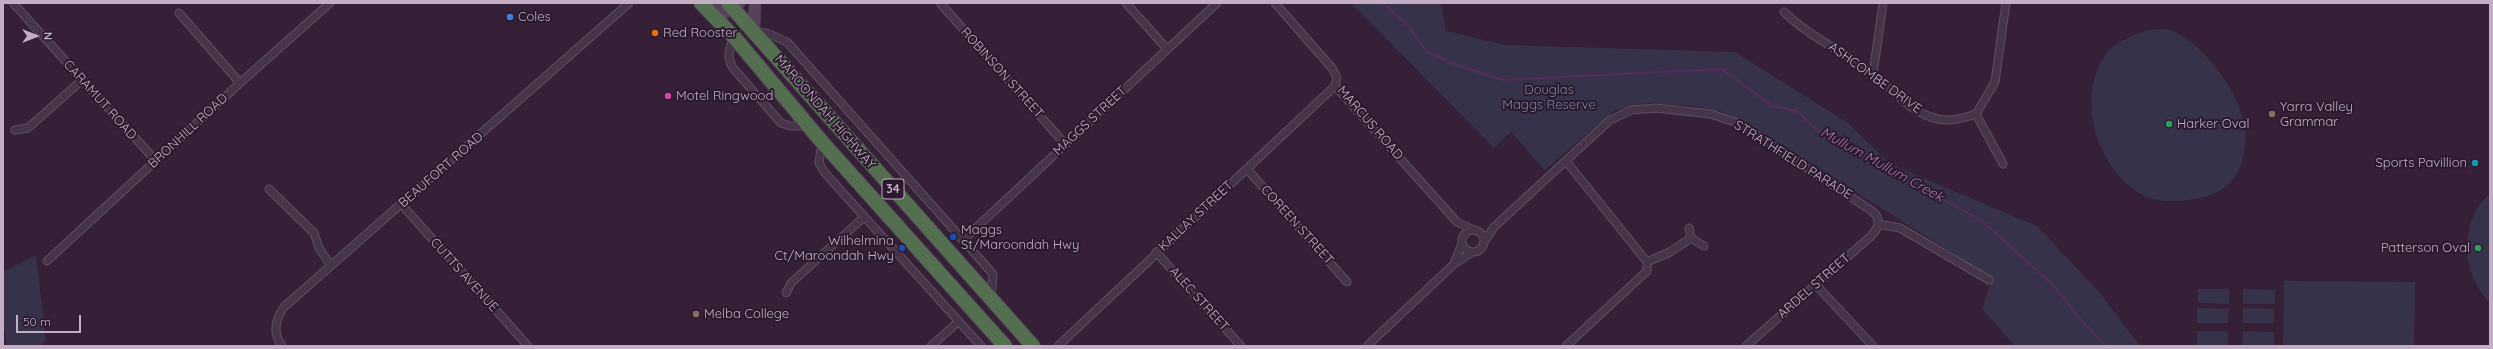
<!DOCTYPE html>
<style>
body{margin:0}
#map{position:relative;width:2493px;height:349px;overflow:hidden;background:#352038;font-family:Quicksand,sans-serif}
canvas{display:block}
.frame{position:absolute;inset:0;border:4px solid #c3aec5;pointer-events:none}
.north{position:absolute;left:16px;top:16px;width:40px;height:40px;-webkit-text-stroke:3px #2b192d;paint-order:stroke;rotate:90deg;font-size:11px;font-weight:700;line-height:16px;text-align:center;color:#c3aec5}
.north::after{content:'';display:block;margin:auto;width:14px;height:18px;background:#c3aec5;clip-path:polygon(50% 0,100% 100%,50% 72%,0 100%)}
.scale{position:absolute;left:16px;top:315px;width:65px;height:18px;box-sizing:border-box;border:2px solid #c3aec5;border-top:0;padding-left:5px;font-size:12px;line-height:14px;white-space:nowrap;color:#c3aec5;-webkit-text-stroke:3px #2b192d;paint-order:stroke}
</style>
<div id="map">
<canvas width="2493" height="349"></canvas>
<div class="frame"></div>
<div class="north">N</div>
<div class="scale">50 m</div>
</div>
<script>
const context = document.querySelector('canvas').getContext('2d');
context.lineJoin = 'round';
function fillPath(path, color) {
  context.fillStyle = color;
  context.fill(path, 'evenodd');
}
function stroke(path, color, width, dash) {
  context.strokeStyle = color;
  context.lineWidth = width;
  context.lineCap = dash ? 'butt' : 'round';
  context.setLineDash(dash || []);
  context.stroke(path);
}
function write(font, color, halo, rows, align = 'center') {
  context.font = font + ' Quicksand,sans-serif';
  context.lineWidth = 4;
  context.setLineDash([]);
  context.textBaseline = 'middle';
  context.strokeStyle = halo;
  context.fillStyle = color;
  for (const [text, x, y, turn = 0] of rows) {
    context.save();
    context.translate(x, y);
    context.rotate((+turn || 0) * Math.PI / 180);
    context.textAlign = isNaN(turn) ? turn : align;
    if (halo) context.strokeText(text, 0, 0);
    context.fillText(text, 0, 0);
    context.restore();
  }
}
fillPath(new Path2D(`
 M1351,3H1441L1446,31L1505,45L1735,52L1848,123L1890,164L2037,226L2100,293L2140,346H2015L1982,309L1992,278L1748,124L1720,111L1694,106L1651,103L1635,105L1614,111L1545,170L1511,132L1494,148Z
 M2147,30C2154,30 2163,28 2169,30C2204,41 2245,99 2246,135C2246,142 2244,150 2243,156C2240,177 2224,193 2204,197C2188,201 2162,204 2147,197C2098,175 2074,98 2106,54C2114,42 2135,35 2147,30Z
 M2490,193V303C2461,274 2458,222 2490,193Z
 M36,255L46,340L40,346H7L3,320V272Z
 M2284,281L2415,282L2414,346H2283Z
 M2198,289H2229V304L2198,303Z
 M2243,289L2275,290V304H2243Z
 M2197,308L2229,309L2228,323H2197Z
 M2243,308L2274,309V323H2243Z
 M2197,331H2228V346L2197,345Z
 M2243,331L2274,332V346H2242Z`), '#35324a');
stroke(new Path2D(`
 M1384,3L1409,27L1427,52L1452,63L1503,80L1722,69L1772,106L1797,111L1820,133L1981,220L2053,285L2076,314L2106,346`), '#512d57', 2.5);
const street = new Path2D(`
 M13,3L156,161
 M940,3L1065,144
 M1126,3L1167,49
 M1275,3L1332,68L1337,78L1335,86L1457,222L1474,230
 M1784,12C1810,37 1844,52 1872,73C1891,87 1908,110 1931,117C1946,123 1961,119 1976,114L1995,82L2006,3
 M179,13L240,83
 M755,32L767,33L787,42L993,274L991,299
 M734,37C729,49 726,57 733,68L781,123L790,126H808
 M1873,74L1883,3
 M1976,114L2003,164
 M15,130L28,128L82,80
 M822,142L819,163L825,173L981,346
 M1247,169L1347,282
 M269,189L314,233L319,248L331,266
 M401,204L528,346
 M1689,228L1691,238L1704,246
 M1462 241a11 11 0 1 1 22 0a11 11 0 1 1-22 0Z
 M963,240L1217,3
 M1484,242L1494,227L1610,120L1632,110L1656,108L1711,114L1740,124L1872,211L1877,216L1878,224L1900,228L1989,280
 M1156,252L1241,346
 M47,261L240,83L330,3
 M1647,262L1670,252L1691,238
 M1454,264L1462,243
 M1816,285L1873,346
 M786,293L791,283L864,217
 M282,346C272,333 275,320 284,307L629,3
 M931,346L958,322
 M1058,346L1335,86
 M1367,346L1454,264L1471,253
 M1566,346L1647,271V262L1566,161
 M1746,346L1870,237L1876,230L1878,224`);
const secondary = new Path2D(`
 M709,12L722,3
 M716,19L739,3
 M754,32L755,3`);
const highway = new Path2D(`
 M701,3L734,37L822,142L1005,346
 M728,3L1033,346`);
stroke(street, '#614e63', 9);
stroke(secondary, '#503d52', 13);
stroke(highway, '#4e3b50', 16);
stroke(street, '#463448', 7);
stroke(secondary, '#59415c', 11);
stroke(highway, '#536f50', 14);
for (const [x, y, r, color] of [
 [510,17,4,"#3f7fe0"],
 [655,33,4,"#e8710a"],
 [668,96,4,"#d1479c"],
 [2272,114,4,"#8d6e63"],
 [2169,124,4,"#2e9e5b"],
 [2475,163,4,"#0f9aa8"],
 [953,237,4,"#1a4fb4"],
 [902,248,4,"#1a4fb4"],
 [2478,248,4,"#2e9e5b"],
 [696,314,4,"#8d6e63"]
]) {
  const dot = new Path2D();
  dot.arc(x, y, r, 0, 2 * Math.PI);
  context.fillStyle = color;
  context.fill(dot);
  stroke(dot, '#2b192d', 1.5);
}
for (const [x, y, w] of [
 [893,189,22]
]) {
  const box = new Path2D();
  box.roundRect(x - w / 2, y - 10, w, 20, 3);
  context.fillStyle = '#2b192d';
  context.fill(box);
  stroke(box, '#c3aec5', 1);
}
write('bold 12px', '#c3aec5', null, [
 ["34",893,189]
]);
write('13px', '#c3aec5', '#2b192d', [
 ["Coles",518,17],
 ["Red Rooster",663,33],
 ["Motel Ringwood",676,96],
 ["Yarra Valley",2280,107],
 ["Grammar",2280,122],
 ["Harker Oval",2177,124],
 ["Sports Pavillion",2467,163,"right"],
 ["Maggs",961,230],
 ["St/Maroondah Hwy",961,245],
 ["Wilhelmina",894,241,"right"],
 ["Ct/Maroondah Hwy",894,256,"right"],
 ["Patterson Oval",2470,248,"right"],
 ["Melba College",704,314]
], 'left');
write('13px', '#c3aec5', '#2b192d', [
 ["ROBINSON STREET",1002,73,48],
 ["ASHCOMBE DRIVE",1875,78,36],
 ["CARAMUT ROAD",100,100,48],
 ["MAROONDAH HIGHWAY",825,112,49],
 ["MAGGS STREET",1090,121,-43],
 ["MARCUS ROAD",1370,123,49],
 ["BRONHILL ROAD",188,131,-43],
 ["STRATHFIELD PARADE",1793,160,32],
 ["BEAUFORT ROAD",441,170,-41],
 ["KALLAY STREET",1196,216,-43],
 ["COREEN STREET",1297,225,48],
 ["CUTTS AVENUE",464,275,48],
 ["ARDEL STREET",1814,286,-41],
 ["ALEC STREET",1199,299,48]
]);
write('13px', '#7489a0', '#2b192d', [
 ["Douglas",1549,90],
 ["Maggs Reserve",1549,105]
]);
write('italic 14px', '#a775ae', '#2b192d', [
 ["Mullum Mullum Creek",1882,165,29]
]);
</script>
